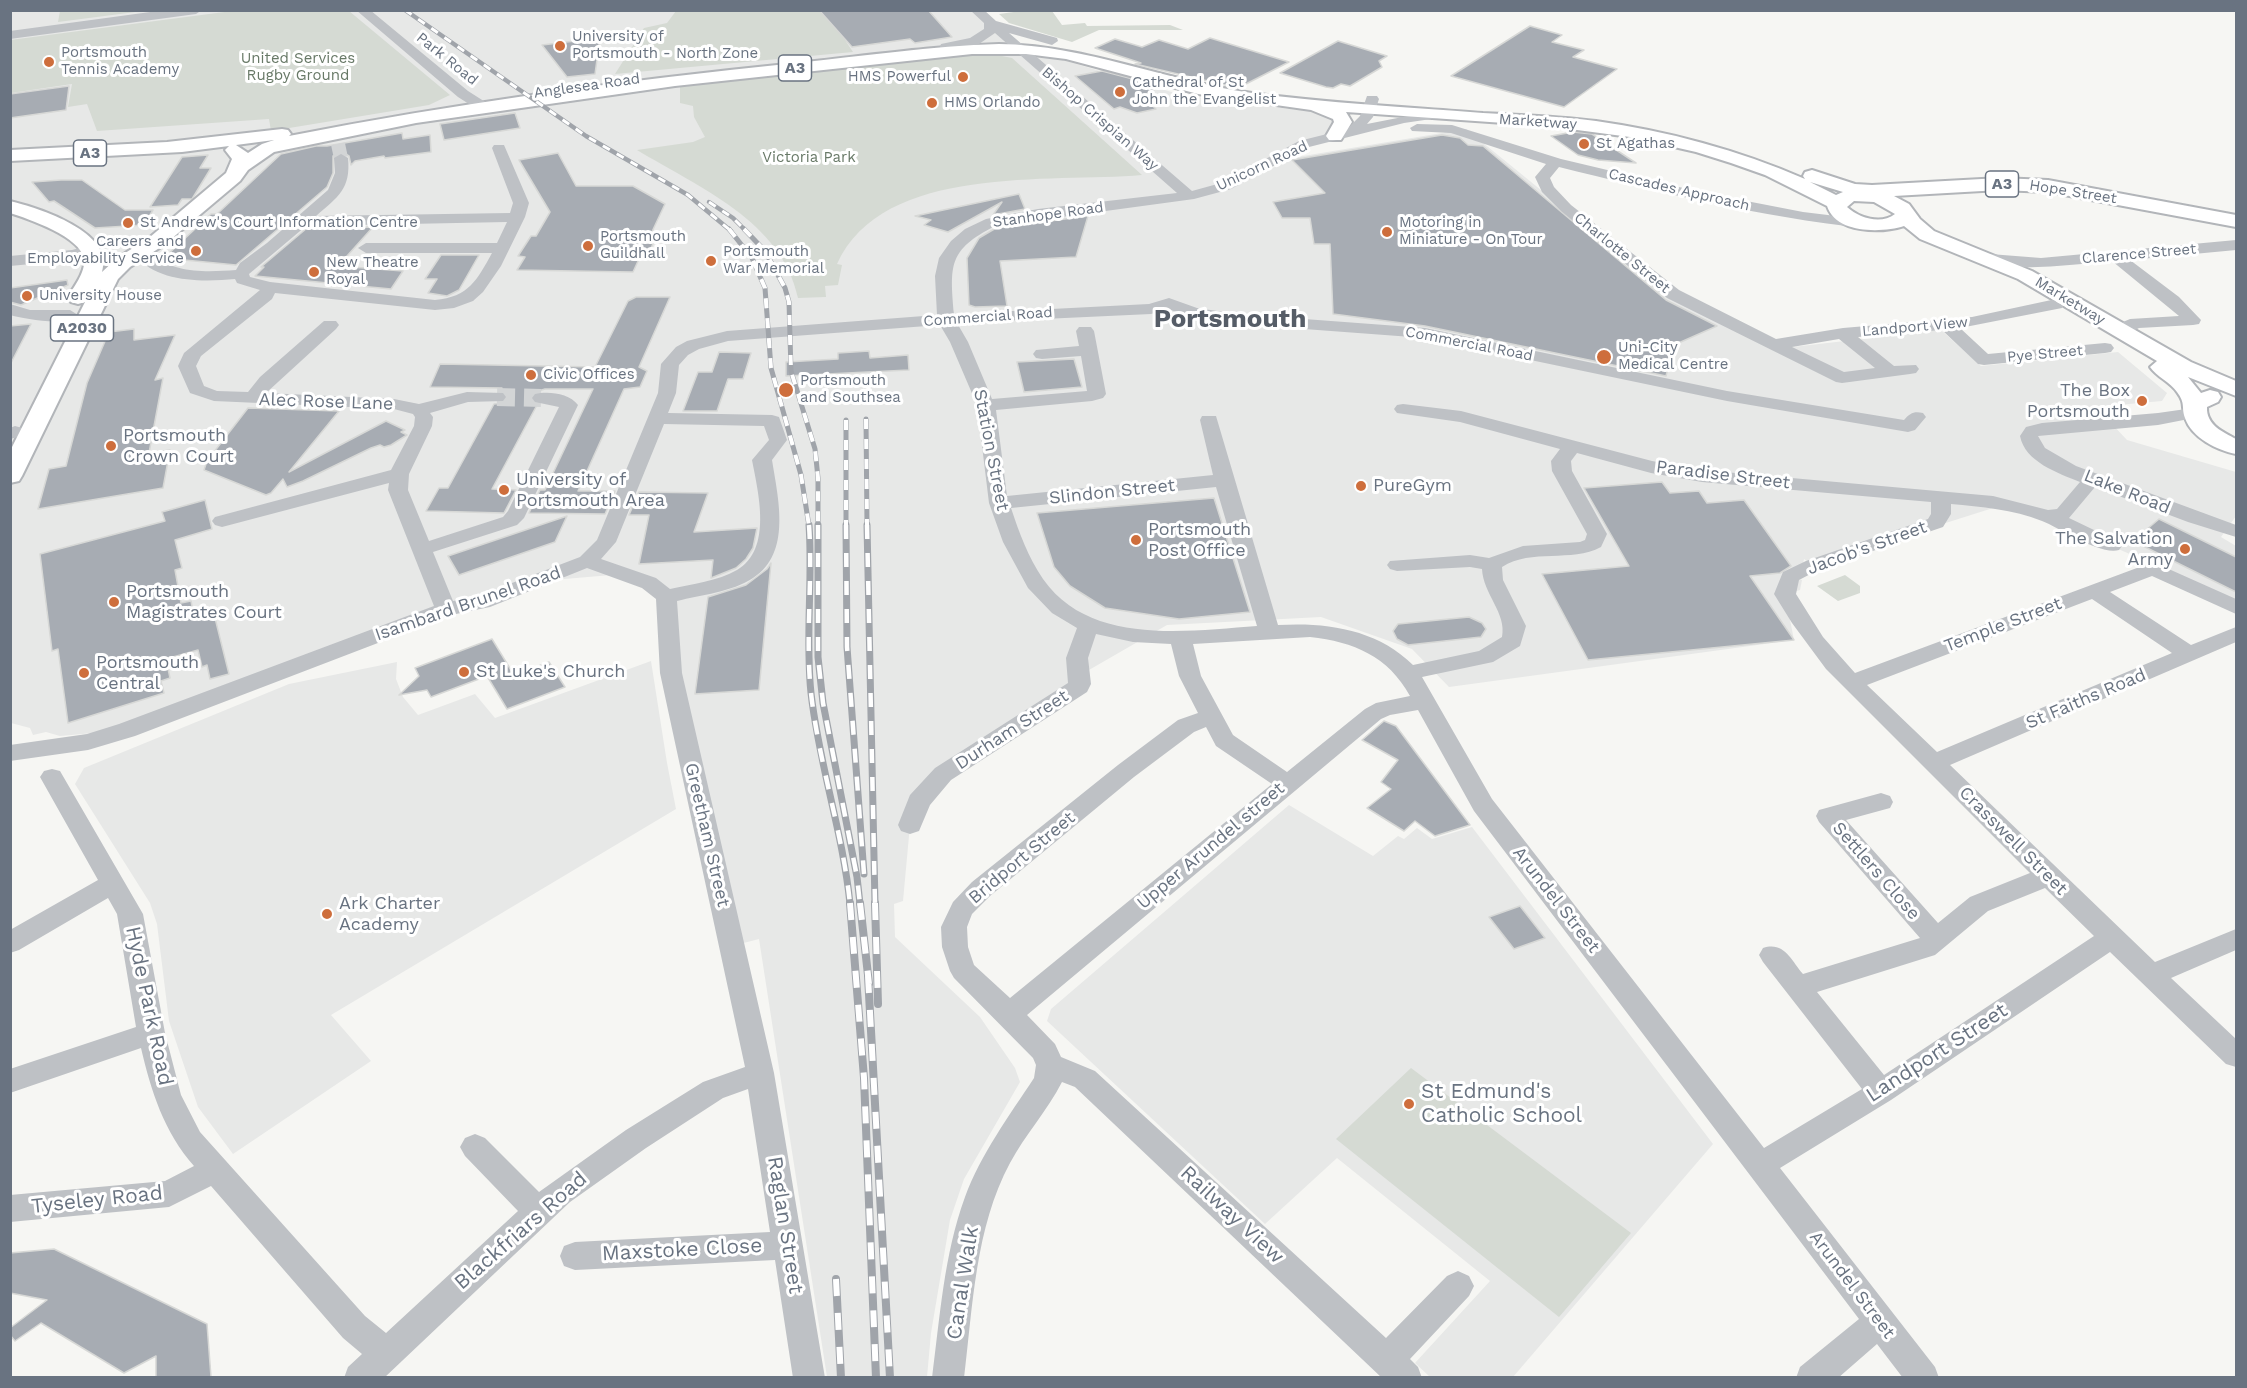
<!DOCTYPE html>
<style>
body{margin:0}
#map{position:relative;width:2247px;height:1388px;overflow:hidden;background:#f6f6f3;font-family:"Work Sans",sans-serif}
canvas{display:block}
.frame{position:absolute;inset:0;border:12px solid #697381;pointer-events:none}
</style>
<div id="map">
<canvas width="2247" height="1388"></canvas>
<div class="frame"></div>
</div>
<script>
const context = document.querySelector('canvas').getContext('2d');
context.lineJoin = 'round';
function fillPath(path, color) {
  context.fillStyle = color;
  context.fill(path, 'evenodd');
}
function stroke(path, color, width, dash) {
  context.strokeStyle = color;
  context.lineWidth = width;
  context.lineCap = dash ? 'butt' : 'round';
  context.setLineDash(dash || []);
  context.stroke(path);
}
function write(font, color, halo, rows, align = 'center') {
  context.font = font + ' "Work Sans",sans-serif';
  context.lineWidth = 6;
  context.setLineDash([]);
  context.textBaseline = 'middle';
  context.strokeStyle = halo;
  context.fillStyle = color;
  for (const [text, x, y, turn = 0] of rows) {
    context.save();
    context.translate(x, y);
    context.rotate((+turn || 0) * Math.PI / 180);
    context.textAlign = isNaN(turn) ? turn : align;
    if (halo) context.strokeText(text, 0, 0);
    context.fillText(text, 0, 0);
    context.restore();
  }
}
fillPath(new Path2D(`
 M10,11H976L1012,41L1056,58L1175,93L1227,102L1310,111L1325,108L1348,132L1320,140L1257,175L1297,157L1466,129L1676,300L1775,349L1941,330L1981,366L2118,352L2167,393L2162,401L2096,407L2127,440L2236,472V516L2221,537L2236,546V601L2012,502L1813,565L1804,559L1803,564L1791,577L1802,580L1800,590L1785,594L1794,640L1449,687L1412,649L1321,617L1167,625L1082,674L943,774L910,825L903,901L894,904L895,937L980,1017L1015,1068L1020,1082L964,1179L950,1220L931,1333L927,1377H827L759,939L732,946L666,597L623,574L541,581L127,730L60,736L46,732L33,735L30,728L11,723Z
 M651,661L667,763L676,809L331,1015L371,1061L233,1154L198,1107L169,1021L157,924L150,903L75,784L84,768L289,684L397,662L396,679L403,697L418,715L475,694L495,718Z
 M1289,805L1373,856L1398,836L1404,839L1417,828L1432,839L1472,827L1713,1144L1513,1377H1430L1415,1363L1490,1281L1337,1158L1265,1224L1047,1021L1051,1009Z`), '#e7e8e7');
fillPath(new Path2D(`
 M60,11V10L143,11L58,22Z
 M232,11H349L450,95L429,105L271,131L269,119L97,131L87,104L68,107L72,84L11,93L10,40Z
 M676,11H857L883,34L845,40L853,52L615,74L644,28L667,23Z
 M1021,11H1052L1062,25L1085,23L1087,26L1170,25L1183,30H1099L1072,42L1009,23L999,14Z
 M992,54L1012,58L1142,175C1050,183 883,163 837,264L842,265L838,285L825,286L826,297L798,298C782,221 698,187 637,150L693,142L705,137L694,117L693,106L680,103V87L954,56Z
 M1845,575L1860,586V593L1838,601L1817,586Z
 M1411,1068L1631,1233L1559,1317L1336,1139Z`), '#d5dad3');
const building = new Path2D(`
 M819,10H928L952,37L915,43L910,39L852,47Z
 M1530,26L1562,35L1552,42L1584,50L1573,57L1617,69L1564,107L1451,76Z
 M600,38L595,74L567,77L542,45Z
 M1210,38L1289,62L1238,88L1135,64L1141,63L1095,48L1115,39L1142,47L1159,40L1188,49Z
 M1338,41L1387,56L1379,61L1382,67L1350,86L1341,84L1333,88L1326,87L1280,73Z
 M1102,71L1160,86L1145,95L1151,100L1147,101L1156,109L1137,113L1120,107L1114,109L1075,76Z
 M69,86L66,110L10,118V94Z
 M515,113L520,128L444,140L440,124Z
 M1573,132L1592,134L1636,163L1598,160L1578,155L1551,136Z
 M402,133L403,139L430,135L431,152L385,158L384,156L355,161L351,165L349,156L342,152L333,156V173L327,187L236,265L164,258L211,214H217L281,154L316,146H327Z
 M1442,135L1460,138L1468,145L1483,146L1666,300L1717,326L1674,345L1666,376L1425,326L1333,314L1330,244H1314L1310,218H1282L1273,202L1325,193L1292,160Z
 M558,153L576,186H633L665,204L650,236L656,237L646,259H639L633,272L517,270L525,257L518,256L531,236H536L550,212L519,160Z
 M208,155L200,168H211L192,199H182L178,205L150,207L182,157Z
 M61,180H82L125,210H153L144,225L95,228L54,201L49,202L32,182Z
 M1019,194L1025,209L993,215L1002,202L948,232L924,225L931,220L915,216Z
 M1088,216L1076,257L1000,261L1007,306L975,307L969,305L967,258L979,238L996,228Z
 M373,227L338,266L403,271L391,289L255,276L264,267H261L307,228Z
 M441,255H479L459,290L447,296L428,293L437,279H425Z
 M67,280L68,285L21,305L10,302V288Z
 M636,297H670L639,367L647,371L640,387L624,389L578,491H615L605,514L529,513L540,490H545L593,389H545L535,392L530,397L533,403L537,405L492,489L516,490L504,513L426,511L439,488H448L494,404L503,403L508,397L505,392L500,391L502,388L430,387L440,364L595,367L628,301Z
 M31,324L10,365V326Z
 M134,329V340L175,335L155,380L163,378L149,453L170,450L163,488L38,509L49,469L66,466L87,383L109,332Z
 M869,351L870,358L908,355L909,370L786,376V362L838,359V353Z
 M719,352L751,353L743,379H728L717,411H683L698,372H712Z
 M1074,359L1082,387L1024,392L1017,362Z
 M248,408L339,411L289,472L386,421L405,430L401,432L407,435L391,445L384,447L380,445L371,448L303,481L287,487L283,479L271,493L266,495L204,470L207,461Z
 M1662,482L1670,493L1699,491L1707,503L1744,500L1791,566L1780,573L1750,576L1794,640L1588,660L1542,574L1629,566L1584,488Z
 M639,492L708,493L694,532L757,528L753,548L746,559L736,568L711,578L713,560L639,564L649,515H629Z
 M1214,498L1250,612L1179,619L1105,608L1070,586L1054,567L1037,513Z
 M205,500L212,529L175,540L182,568L175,570L181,603L191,601L194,616L213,610L229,674L210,679L207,665L202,667L198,650L166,659L170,678L161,681L164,693L68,723L58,649L52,651L40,554L165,521L162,512Z
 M567,516L555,542L459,575L448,556Z
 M2159,519L2236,557V592L2133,541Z
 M771,563L759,690L695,694L708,597L746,585L767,569Z
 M1469,617L1482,623L1486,629L1481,637L1408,645L1397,639L1393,631L1398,624Z
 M492,639L514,675L549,662L565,687L507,709L487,676L431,697L427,690L399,695L419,676L415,668Z
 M1384,721L1396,726L1470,825L1435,836L1415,821L1404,831L1367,808L1391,789L1381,782L1398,760L1362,740Z
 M1520,906L1545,938L1514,949L1489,917Z
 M54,1249L207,1324L211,1377H156V1356L124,1373L41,1323L15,1341L10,1335V1328L47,1300L10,1293V1253Z`);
fillPath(building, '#a7acb3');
stroke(building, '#d7d8d6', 1.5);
stroke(new Path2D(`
 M338,144L341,158`), '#d3d5d6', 14, [14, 7]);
stroke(new Path2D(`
 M497,397L541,398`), '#d3d5d6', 18, [18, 9]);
const major = new Path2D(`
 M999,44C1086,45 1166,81 1252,93C1328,103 1406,107 1483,113C1520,115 1558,116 1596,121C1668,131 1738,150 1805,179L1803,176L1805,172L1812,170L1855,184L1872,185L2000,178L2048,180L2236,215V227L2048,192L2000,190L1894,196L1909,204L1920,219L1934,231L2032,271L2191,362L2236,381V396L2188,377L2201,393L2210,390L2218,392L2221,397L2218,402L2207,407C2206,425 2223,432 2236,439V454C2217,450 2192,438 2185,418C2181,407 2186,404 2177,392C2170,382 2157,377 2150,367L2157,361L2018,279L1920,239L1904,226C1882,233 1836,234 1827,206L1765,175L1731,163L1696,152L1630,137L1547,126L1346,112L1352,122L1341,140H1329L1326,136L1334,122L1333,119L1311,110L1198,94L1066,59L1026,54H972L675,86L416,123L274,152L248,170L240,181L164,245L130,267L118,279L22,476L19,481L10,483V451L85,302L78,304L71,302L67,298C73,288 86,272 84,259C81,237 29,219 10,213V201C39,208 115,232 102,272L116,259L150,237L226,173L232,159L225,150L229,146L182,152L10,161V150L167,142L282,129L288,130L291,134L289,136C457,103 626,80 796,63C864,56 931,46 999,44ZM274,140L262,144L248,153L236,145ZM1810,182L1843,192L1836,195ZM1854,201L1874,202L1895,214C1881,225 1859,218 1847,207Z`);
stroke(major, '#b2b5b9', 4);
fillPath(new Path2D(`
 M165,10H202L196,14L10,39V31Z
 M356,10H370L468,91L490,105L492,108L490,111H480L458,97Z
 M970,10H984L996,21L1057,38L1058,41L1052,45L1009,33L1192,191L1221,183L1299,141L1347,129L1360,116L1367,96H1377L1379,99L1373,117L1367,124L1438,110L1445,114L1438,118L1404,123L1309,147L1231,189L1194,199L995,226C948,250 950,265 954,314L1149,304L1169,298L1197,308L1237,314L1425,328L1727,391L1904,420C1910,413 1914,411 1923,413L1926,417L1915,430L1908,432L1727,401L1425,338L1237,324L1193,318L1168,309L1151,314L957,323L968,342L992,399L1087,391L1081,356L1042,359L1036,358L1033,354L1036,350L1079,346L1076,331L1079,327H1091L1094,331L1106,394L1103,398L1092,401L996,410L1007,496L1213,475L1200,420L1202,416H1216L1278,625C1326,622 1377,629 1413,665L1479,651L1502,637C1507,613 1483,594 1482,569L1470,567L1397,571L1390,569L1387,565L1390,561L1470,555L1489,558L1523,546L1580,542L1585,540L1587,534L1552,471L1551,461L1560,449L1460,422L1397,413L1394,409L1397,405L1403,404L1461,411L1652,461L1702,470L1993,496L2048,510L2057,509L2080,482C2058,473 2025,462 2020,436L2026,427L2042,423L2158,413L2193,408L2199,409L2202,413L2199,417L2158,425L2038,436L2045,448L2076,466L2236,525V537L2188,522L2095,487L2069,518L2119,542L2122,546L2119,550C2099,555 2062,529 2042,521C2013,509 1981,507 1951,504V514L1943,527L1820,569L1799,580L1796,594L1823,637L1855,673L2153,562L2236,599V614L2152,576L2110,592L2191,645L2236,627V642L1950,765L2155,962L2236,929V950L2171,978L2236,1039V1067L2226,1064L2110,952L1891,1100L1780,1168L1935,1367L1939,1378H1903L1877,1344L1838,1378H1796L1800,1367L1859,1319L1474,811L1418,710L1390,715L1381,719L1027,1015L1055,1044L1061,1057L1095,1071L1386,1338L1447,1276L1458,1271L1469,1276L1474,1286L1469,1296L1410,1359L1418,1367L1422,1378H1382L1075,1087L1062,1082C1047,1111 1025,1135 1010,1163C975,1228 973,1306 964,1378H932C940,1317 944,1254 965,1197C981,1154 1009,1116 1034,1078L1036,1065L1033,1058L954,978L950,971L942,947L941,927L953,902L972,882L1118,765L1178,720L1198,713L1179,676L1171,644L1133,642L1096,634L1088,658L1091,684L1087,692L951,780L930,805L919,831L910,834L901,831L898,825L910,795L935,768L1068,683L1066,658L1077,628L1052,613L1028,588L1003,542L989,503L977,405L950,342L940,325L728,341L699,349L688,355L679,365L676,393L668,413L772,415L779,417L787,440L772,460C778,498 792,553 753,578C732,592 701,595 677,601L682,673L774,1073L825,1378H793L775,1260L575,1270L564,1266L560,1256L564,1246L575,1242L770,1232L748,1089L723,1098L646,1148L570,1202L384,1378H344L348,1367L362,1354L343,1338L211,1186L169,1207L10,1222V1195L165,1181L194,1166C164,1132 151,1091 141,1048L10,1093V1069L136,1027L117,914L108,898L19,950L10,953V930L98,880L40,777L44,771L52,769L60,771L143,914L165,1033L181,1095L200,1132L365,1316L386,1333L518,1211L465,1156L460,1147L465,1138L475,1134L485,1138L539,1192L626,1130L703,1082L745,1067L660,673L656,599L642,588L587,568L490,607L451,615L135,736L88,750L10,761V745L87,734L119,724L434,606L388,490L389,483L222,527L215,525L212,521L215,517L391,470L414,426L415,417L413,414L394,409L214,401L190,393L178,366L184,353L260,290L237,283L235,279C204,282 156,283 136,255L141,245H153L155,248L152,254C174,274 208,272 236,270L240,263L267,243L328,190L335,173L334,158L341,154L348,158C351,189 338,197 316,216L510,213L513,203L492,148L494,145H504L529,203L525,217L501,266L483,292L473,301L454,308L435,310L275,293L272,299L201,356L196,366L204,386L217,391L248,392L260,377L324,321H336L339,325L336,329L266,393L394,399L419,404L467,392L503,393L506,397L503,401L468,402L430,413L433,417L432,426L409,474L408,490L429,541L503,517L508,511L559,407L535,402L532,398L535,394C548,391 569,393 578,405L524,518L517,525L433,552L453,601L478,596L580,557L597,540L658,393L661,364L676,347L687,341L727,331L937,315L935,276L939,258L951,241L965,229L986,219L1038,209L1177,193L995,33L979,44L946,51L941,50L940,47L941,44L970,38L984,29V23ZM507,222L497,243H366L358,248L366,253H492C477,280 469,297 435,300L270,282L250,277L249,274L306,226ZM664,424L764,426L769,440L752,460C758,492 773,549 737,570C718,581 692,584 670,589L656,578L601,559L616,542ZM1577,453L1651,473L1702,482L1931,502V514L1928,519L1806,561L1783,572L1774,594L1792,623L1826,669L2030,873L1970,897L1938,923L1846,820L1890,808L1893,802L1890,796L1881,793L1819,810L1816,816L1819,822L1920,938L1803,974C1791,960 1784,941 1763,948L1759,955L1763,962L1862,1089L1764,1148L1492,799L1422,677L1493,662L1520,646L1526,626L1503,580L1502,567C1532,548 1571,563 1601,547L1607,534L1572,471L1571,461ZM1216,487L1257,626C1186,631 1090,646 1043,579C1028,557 1019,532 1011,508ZM2092,599L2172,653L1937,752L1867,685ZM1310,637C1354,642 1388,656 1410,696L1376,703L1365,709L1287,772L1233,735L1201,676L1193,644ZM1206,727L1216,746L1272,784L1010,998L974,965L968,947L967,927L972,914L990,896L1134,777L1194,732ZM2045,888L2094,936L1884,1075L1817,992L1935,955L1988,911Z
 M1417,124L1452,125L1561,159L1700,192L1803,212L1869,220L1872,223L1869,226L1864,228C1760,217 1660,192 1559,167L1550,178L1554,187L1571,205L1679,290L1776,339L1843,328L1972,317L2056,299L2062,300L2064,304L2062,308L1960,328L1988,354L2105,343L2111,344L2114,348L2111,352L2105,353L1984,365L1978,364L1942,330L1858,337L1894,366L1916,365L1919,369L1916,373L1910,374L1842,383L1836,382L1667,298L1561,211L1542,192L1535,177L1546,164L1451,133L1412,131L1410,128ZM1839,339L1875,368L1844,372L1792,347Z
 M2236,240V250L2130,260L2179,297L2201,320L2199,324L2193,325L2139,328C2129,332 2131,341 2118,338L2115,334L2123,322L2130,319L2179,316L2112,261C2090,263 1995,275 1982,259L1990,254L2041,258Z
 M91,245L97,247L99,250L97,253L73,260L10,266V256L72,250Z
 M10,304L30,310H70L78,315C69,327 24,319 10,315Z
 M15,426L22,428L24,432L22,436L10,439V428Z`), '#bec1c5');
fillPath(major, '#fff');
const railFar3 = new Path2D(`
 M405,10L586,136L688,195L731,231
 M709,202L733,218L746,231`);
const railFar2 = new Path2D(`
 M729,229L752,258L765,288L771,368L801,475L809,526
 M744,229L765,251L785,288L789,302L791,371L815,449L818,478V526
 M866,419L867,526
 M846,420V526`);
const railFar1 = new Path2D(`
 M809,525C813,581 805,637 811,693C819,765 843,833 850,904
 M818,525V657L823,703L857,877L860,904
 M846,525L847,647L864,874
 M867,525L875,904`);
const rail = new Path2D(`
 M850,903L864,1078L876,1378
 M860,903L869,984
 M875,903L878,1004
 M868,976L890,1378
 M836,1279L841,1378`);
stroke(railFar3, '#a0a4aa', 4.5);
stroke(railFar2, '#a0a4aa', 5);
stroke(railFar1, '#a0a4aa', 7);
stroke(rail, '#a0a4aa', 8);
stroke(railFar3, '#fff', 3, [8]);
stroke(railFar2, '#fff', 4, [10]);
stroke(railFar1, '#fff', 4.5, [14]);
stroke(rail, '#fff', 6, [17]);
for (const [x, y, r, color] of [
 [560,46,6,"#ce6e3c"],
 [49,62,6,"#ce6e3c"],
 [963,77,6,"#ce6e3c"],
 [1120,92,6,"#ce6e3c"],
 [932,103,6,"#ce6e3c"],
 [1584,144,6,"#ce6e3c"],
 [128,223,6,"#ce6e3c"],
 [1387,232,6,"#ce6e3c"],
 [588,246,6,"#ce6e3c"],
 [196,251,6,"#ce6e3c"],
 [711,261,6,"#ce6e3c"],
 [314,272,6,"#ce6e3c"],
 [27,296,6,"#ce6e3c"],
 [1604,357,8,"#ce6e3c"],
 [531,375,6,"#ce6e3c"],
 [786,390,8,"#ce6e3c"],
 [2142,401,6,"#ce6e3c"],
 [111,446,6,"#ce6e3c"],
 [1361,486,6,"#ce6e3c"],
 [504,490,6,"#ce6e3c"],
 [1136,540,6,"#ce6e3c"],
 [2185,549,6,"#ce6e3c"],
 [114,602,6,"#ce6e3c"],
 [464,672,6,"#ce6e3c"],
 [84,673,6,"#ce6e3c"],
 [327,914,6,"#ce6e3c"],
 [1409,1104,6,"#ce6e3c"]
]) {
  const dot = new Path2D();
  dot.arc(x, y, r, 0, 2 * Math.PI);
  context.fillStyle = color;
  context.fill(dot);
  stroke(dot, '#fff', 2);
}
write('15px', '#697381', '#fff', [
 ["University of",572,37],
 ["Portsmouth - North Zone",572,54],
 ["Portsmouth",61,53],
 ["Tennis Academy",61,70],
 ["HMS Powerful",951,77,"right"],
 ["Cathedral of St",1132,83],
 ["John the Evangelist",1132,100],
 ["HMS Orlando",944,103],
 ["St Agathas",1596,144],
 ["St Andrew's Court Information Centre",140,223],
 ["Motoring in",1399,223],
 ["Miniature - On Tour",1399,240],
 ["Portsmouth",600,237],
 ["Guildhall",600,254],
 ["Careers and",184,242,"right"],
 ["Employability Service",184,259,"right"],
 ["Portsmouth",723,252],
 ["War Memorial",723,269],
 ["New Theatre",326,263],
 ["Royal",326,280],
 ["University House",39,296],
 ["Uni-City",1618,348],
 ["Medical Centre",1618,365],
 ["Civic Offices",543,375],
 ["Portsmouth",800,381],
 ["and Southsea",800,398]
], 'left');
write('15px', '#687967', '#fff', [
 ["United Services",298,59],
 ["Rugby Ground",298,76],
 ["Victoria Park",809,158]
]);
write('15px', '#697381', '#fff', [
 ["Park Road",447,59,39],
 ["Anglesea Road",587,86,-8],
 ["Bishop Crispian Way",1100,119,41],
 ["Marketway",1538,122,4],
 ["Unicorn Road",1262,166,-25],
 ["Cascades Approach",1679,190,13],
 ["Hope Street",2073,192,9],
 ["Stanhope Road",1048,215,-8],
 ["Charlotte Street",1622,253,39],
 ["Clarence Street",2139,254,-5],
 ["Marketway",2070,301,31],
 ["Commercial Road",988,317,-4],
 ["Landport View",1915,327,-5],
 ["Commercial Road",1469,344,11],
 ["Pye Street",2045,354,-5]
]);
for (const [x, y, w] of [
 [795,68,33],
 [90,153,33],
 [2002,184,33],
 [82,328,63]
]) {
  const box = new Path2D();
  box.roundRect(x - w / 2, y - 13, w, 26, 4.5);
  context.fillStyle = '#fff';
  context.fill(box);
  stroke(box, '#697381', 1.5);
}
write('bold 16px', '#697381', null, [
 ["A3",795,68],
 ["A3",90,153],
 ["A3",2002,184],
 ["A2030",82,328]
]);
write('18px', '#697381', '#fff', [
 ["The Box",2130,391,"right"],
 ["Portsmouth",2130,412,"right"],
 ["Portsmouth",123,436],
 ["Crown Court",123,457],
 ["University of",516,480],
 ["Portsmouth Area",516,501],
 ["PureGym",1373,486],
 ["Portsmouth",1148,530],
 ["Post Office",1148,551],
 ["The Salvation",2173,539,"right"],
 ["Army",2173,560,"right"],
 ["Portsmouth",126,592],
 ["Magistrates Court",126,613],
 ["Portsmouth",96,663],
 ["Central",96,684],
 ["St Luke's Church",476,672],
 ["Ark Charter",339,904],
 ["Academy",339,925]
], 'left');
write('18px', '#697381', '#fff', [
 ["Alec Rose Lane",326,402,2],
 ["Station Street",991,450,79],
 ["Paradise Street",1723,475,7],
 ["Slindon Street",1112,492,-6],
 ["Lake Road",2127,492,22],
 ["Jacob's Street",1867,548,-20],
 ["Isambard Brunel Road",468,604,-19],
 ["Temple Street",2003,625,-21],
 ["St Faiths Road",2086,699,-23],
 ["Durham Street",1012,730,-33],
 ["Greetham Street",707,835,77],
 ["Crasswell Street",2013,841,45],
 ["Upper Arundel street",1211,846,-40],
 ["Bridport Street",1022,858,-40],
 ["Settlers Close",1876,871,49],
 ["Arundel Street",1556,900,52],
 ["Arundel Street",1852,1285,53]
]);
write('21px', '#697381', '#fff', [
 ["Hyde Park Road",149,1006,78],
 ["Landport Street",1937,1053,-33],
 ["Tyseley Road",97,1200,-6],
 ["Railway View",1232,1215,43],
 ["Raglan Street",785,1225,81],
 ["Blackfriars Road",521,1231,-41],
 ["Maxstoke Close",682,1250,-3],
 ["Canal Walk",963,1283,-81]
]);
write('21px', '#697381', '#fff', [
 ["St Edmund's",1421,1092],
 ["Catholic School",1421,1116]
], 'left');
write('bold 26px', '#565d67', '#fff', [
 ["Portsmouth",1230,319]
]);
</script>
